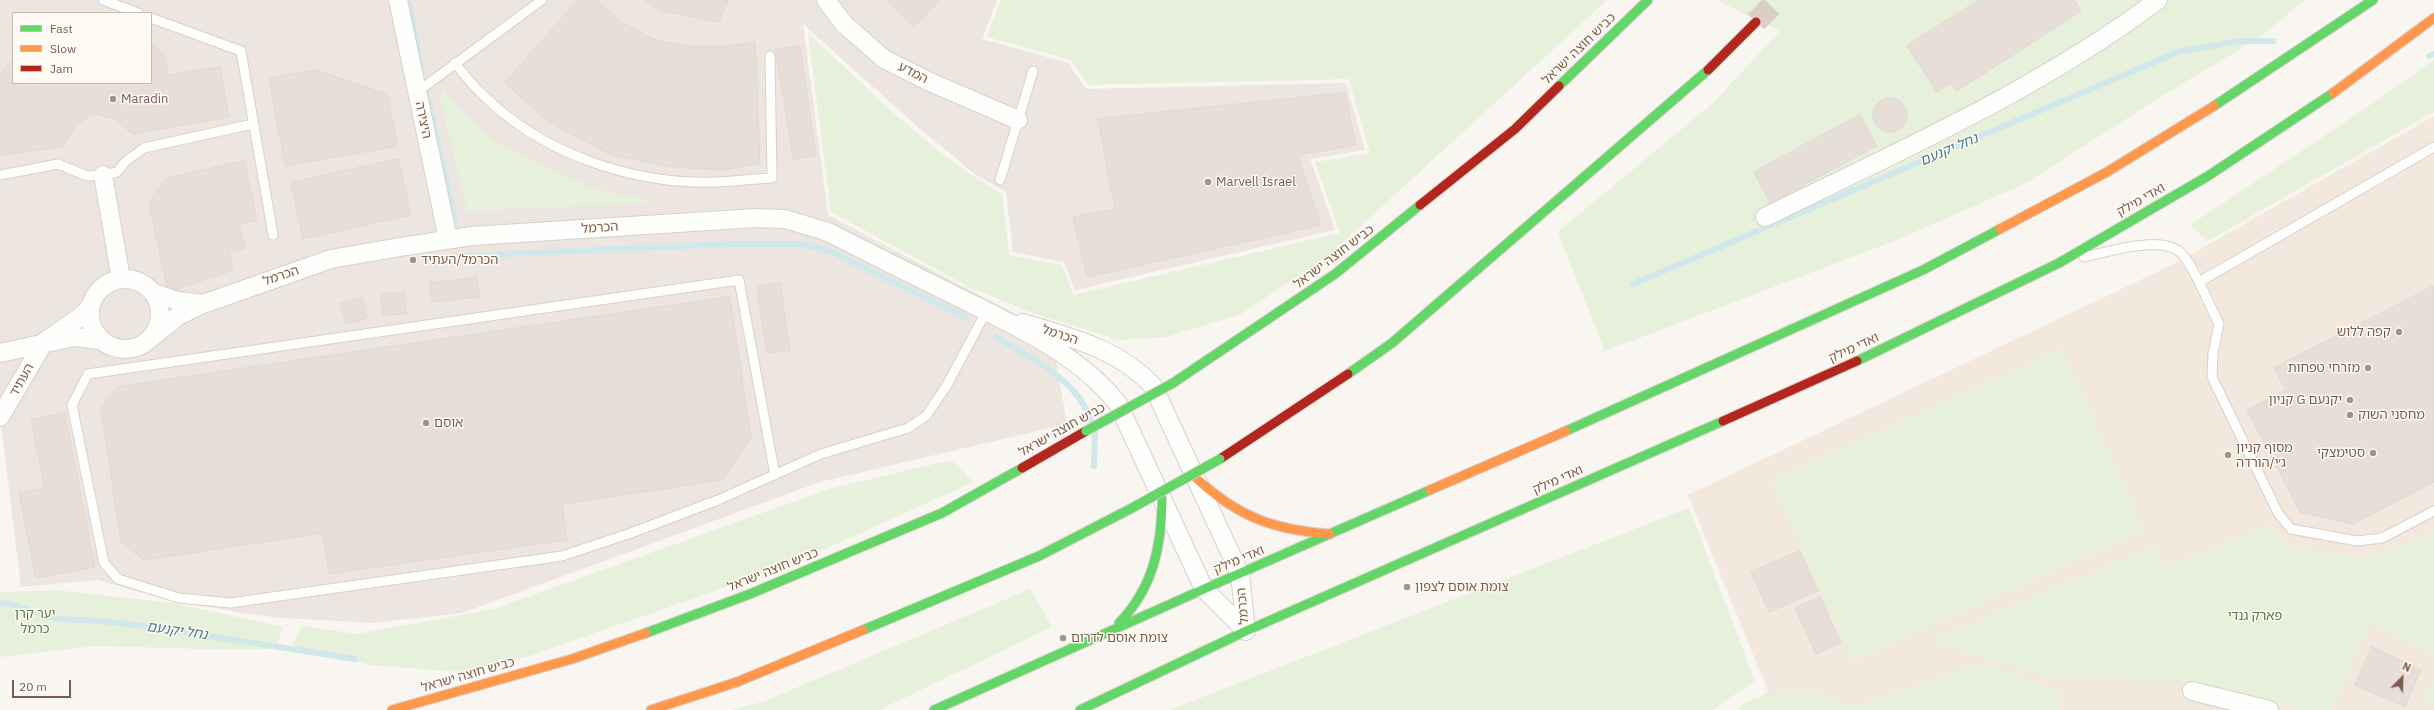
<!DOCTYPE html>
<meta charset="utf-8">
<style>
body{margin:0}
#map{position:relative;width:2434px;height:710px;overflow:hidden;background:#f9f5f0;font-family:"IBM Plex Sans",sans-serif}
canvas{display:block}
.legend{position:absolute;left:12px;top:12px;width:140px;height:72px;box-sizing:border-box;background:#fffaf3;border:1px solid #cabbb1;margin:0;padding:5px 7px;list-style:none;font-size:12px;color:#7a5c4d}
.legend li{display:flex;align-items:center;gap:8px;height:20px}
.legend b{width:20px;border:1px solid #cabbb1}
.north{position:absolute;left:2382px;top:658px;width:40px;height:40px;-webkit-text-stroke:3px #fffaf3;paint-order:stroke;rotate:23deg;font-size:11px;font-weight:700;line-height:16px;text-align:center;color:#7a5c4d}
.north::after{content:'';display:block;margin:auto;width:14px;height:18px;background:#7a5c4d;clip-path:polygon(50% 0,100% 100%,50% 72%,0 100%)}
.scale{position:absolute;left:12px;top:680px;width:59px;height:18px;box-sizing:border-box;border:2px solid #7a5c4d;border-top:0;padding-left:5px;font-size:12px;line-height:14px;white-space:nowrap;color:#7a5c4d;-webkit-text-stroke:3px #fffaf3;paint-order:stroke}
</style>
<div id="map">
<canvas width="2434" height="710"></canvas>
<ul class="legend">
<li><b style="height:5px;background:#63d668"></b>Fast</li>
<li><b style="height:5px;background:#ff974d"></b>Slow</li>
<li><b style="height:5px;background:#b3261e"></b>Jam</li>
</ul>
<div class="north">N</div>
<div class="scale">20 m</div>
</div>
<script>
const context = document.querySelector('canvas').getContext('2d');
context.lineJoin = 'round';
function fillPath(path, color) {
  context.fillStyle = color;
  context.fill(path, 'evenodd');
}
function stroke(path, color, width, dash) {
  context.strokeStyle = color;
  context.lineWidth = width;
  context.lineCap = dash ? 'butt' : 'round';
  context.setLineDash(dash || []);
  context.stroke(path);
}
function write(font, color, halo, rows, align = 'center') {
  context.font = font + ' "IBM Plex Sans","Noto Sans Hebrew",sans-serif';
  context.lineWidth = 3;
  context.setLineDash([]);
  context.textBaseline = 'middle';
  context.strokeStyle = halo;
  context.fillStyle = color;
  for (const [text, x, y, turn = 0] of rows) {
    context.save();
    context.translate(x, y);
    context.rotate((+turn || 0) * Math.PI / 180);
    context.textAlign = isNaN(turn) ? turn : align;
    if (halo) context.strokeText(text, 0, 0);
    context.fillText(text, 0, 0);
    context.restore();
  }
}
fillPath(new Path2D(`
 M2434,116V710H1745L1768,691L1688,495L2174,264Z`), '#f2e8de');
fillPath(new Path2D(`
 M0,0H997L982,39L1068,63L1086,89L1346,83L1365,150L1310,159L1335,230L1075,290L1064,262L1013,252L1006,192L975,174L918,127L803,24L828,215L1051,333L1067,424L820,482L462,613L373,623L282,618L236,612L151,595L98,580L21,587L0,415ZM13,13H151V83H13Z`), '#ede5e0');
fillPath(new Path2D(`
 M1001,0H1607L1328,256L1239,315L1165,337L1118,340L1033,313L967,286L831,212L808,33C869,89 930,153 1002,194L1009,255L1062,265L1073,295L1340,233L1315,162L1370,153L1349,79L1088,85L1071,60L987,37Z
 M1717,0H2305L2257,39L2162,96L2026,183L1897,240L1605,351L1558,232L1713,103L1780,31Z
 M2434,60V112L2208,241L2190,225L2347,121Z
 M442,88L463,113L497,143L538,164L593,188L656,203L467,211L441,104Z
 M2062,349L2144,530L1853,661L1771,480Z
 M952,460L973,482L834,545L712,592L529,656L461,672L372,665L292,646L302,626L357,634L494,609L832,488Z
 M1689,508L1755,681L1712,710H1169Z
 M2267,525L2283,541L2299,549L2365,558L2409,543L2434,530V655L2370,624L2331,710H2302L2181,681L2057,679L1930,641L2156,545L2165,568Z
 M1030,589L1052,627L879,710H731L765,701Z
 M55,590L173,603L283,627L276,649H207L95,646L0,657V592Z
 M1982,662L2059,692L2060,710H1737L1747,701L1787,692L1819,693L1852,706Z
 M2434,680V705L2423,700Z`), '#e7f0db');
stroke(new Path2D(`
 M408,0L422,68
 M2429,56L2434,54
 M429,102L455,221
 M462,256L730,244H800L830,251L965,317
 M1633,284L2178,52L2238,41H2273
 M996,337C1032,359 1079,380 1092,423
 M1094,466L1095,432
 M0,604L7,603L58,619L102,621L152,627L355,659`), '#d0e8ea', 6);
const building = new Path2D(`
 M578,0H596L620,21L653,39L687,46L721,47L755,42L760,163L727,170L672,167L612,155L549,122L505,83Z
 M645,0H728L719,22L662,11Z
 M887,0H940L914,27Z
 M1979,0H2074L2081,11L1957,91L1951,83L1937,92L1907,46Z
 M151,42L163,53L169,75L220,67L229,117L133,134L116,120L92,113L74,128L64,146L0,156V75L13,59V83H151Z
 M800,46L816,156L793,159L776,50Z
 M316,70L388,95L397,146L285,166L269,78Z
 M1345,93L1356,145L1297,155L1321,225L1087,277L1073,217L1115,209L1098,119Z
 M1873 115a17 17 0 1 1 34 0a17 17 0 1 1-34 0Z
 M1860,115L1877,146L1770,203L1754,172Z
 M398,159L411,215L303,239L291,183Z
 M244,161L257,220L239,224L245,248L229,252L233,270L168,292L149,203L165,179Z
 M477,278L479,297L432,302L430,283Z
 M780,283L790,350L767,353L757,287Z
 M2434,286V482L2353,524L2300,512L2247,410L2286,390L2274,368Z
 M404,293L406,314L383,315L381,294Z
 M730,297L751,438L722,480L562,504L567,540L329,574L323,533L144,560L121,542L101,408L117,387Z
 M362,298L367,318L346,324L340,304Z
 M65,413L95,567L36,578L19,493L45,488L31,420Z
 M1800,551L1818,591L1769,612L1751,572Z
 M1820,597L1841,643L1816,654L1795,608Z
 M2372,647L2421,670L2405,707L2355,685Z`);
fillPath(building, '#e6ded7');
stroke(building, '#e2d8d2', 1);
stroke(new Path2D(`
 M1756,22L1777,0`), '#d9cfc7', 22, [22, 11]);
const lane = new Path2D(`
 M103,0L138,13
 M151,18L241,51L273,235
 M455,63C463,73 470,83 479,91C539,153 632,185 717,182C735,181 754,179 772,178L770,56
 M417,92L542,0
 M2434,147L2199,282L2219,324L2213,353L2212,377L2278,513L2291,529L2357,541L2382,538L2434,511
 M0,175L58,164L87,176L103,175L117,172L125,162L144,148L253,124
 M1000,180L1033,71
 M2084,257C2108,252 2164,233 2183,255C2190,263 2194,273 2199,282
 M775,475L739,280L88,374L72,405L104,563L118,579L179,598L230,603L562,556L631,533L718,500L821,454L908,428L926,416L947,385L986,312`);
const street = new Path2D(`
 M398,0L448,239
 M826,0L844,24L884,59L930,82L1018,120
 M103,175L121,279
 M1765,217C1899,151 2038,90 2158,0
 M90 314a35 35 0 1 1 70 0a35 35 0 1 1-70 0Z
 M154,293L178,301L203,304
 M1023,323C1072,338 1117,348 1153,386L1240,574L1246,631
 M151,338L178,316L203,304L331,259L394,248L472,236L756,218L785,219L828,232C871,254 915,276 958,297C1014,325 1079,354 1118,404L1204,589L1246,631
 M0,353L74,337L101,340
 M0,417L44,342L80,317L90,307
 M2192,691L2269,710`);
const fast = new Path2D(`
 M1559,86L1648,0
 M2214,106L2373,0
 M1857,361L2059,263L2208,176L2333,93
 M1348,374L1392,343L1708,70
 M1173,383L1335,274L1420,205
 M1566,431L1923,270L2000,229
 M1204,589L1430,490
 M1119,623C1153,588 1162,546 1162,498
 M863,630L1039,556L1132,508
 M1246,631L1723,421
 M646,633L750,594L942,513L1022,468
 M934,710L1204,589
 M1080,710L1246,631`);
const slow = new Path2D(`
 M2333,93L2434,18
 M2000,229L2107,172L2214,106
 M1196,478C1238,517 1274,530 1330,534
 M1430,490L1566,431
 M392,710L572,659L646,633
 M651,710L737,682L863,630`);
const jam = new Path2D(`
 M1708,70L1756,22
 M1420,205L1515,129L1559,86
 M1723,421L1857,361
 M1220,459L1348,374
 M1022,468L1086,431`);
stroke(lane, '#d7d1cb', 11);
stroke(street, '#d7d1cb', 20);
stroke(fast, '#dad1cc', 11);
stroke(slow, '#dad1cc', 11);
stroke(jam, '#dad1cc', 11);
stroke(lane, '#fefefd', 9);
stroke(street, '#fefefd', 18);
stroke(fast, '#63d668', 9);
stroke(slow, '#ff974d', 9);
stroke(jam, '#b3261e', 9);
const fastBridge = new Path2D(`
 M1086,431L1173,383
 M1132,508L1220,459`);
stroke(fastBridge, '#dad1cc', 11, []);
stroke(fastBridge, '#63d668', 9);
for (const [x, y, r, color] of [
 [113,99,4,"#a69286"],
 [1208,182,4,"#a69286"],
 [413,260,4,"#a69286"],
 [2399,332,4,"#a69286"],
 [2368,368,4,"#a69286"],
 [2350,400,4,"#a69286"],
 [2350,415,4,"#a69286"],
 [426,423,4,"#a69286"],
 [2373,453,4,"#a69286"],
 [2228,455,4,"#a69286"],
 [1407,587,4,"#a69286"],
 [1063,638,4,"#a69286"]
]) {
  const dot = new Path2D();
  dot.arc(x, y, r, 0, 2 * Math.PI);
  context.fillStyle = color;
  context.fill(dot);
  stroke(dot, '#fffaf3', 1.5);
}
write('13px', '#7a5c4d', '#fffaf3', [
 ["כביש חוצה ישראל",1579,49,-44],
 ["המדע",913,73,27],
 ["היצירה",423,120,78],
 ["ואדי מילק",2141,200,-30],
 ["הכרמל",600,228,-4],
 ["כביש חוצה ישראל",1334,257,-37],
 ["הכרמל",281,276,-19],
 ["הכרמל",1060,335,18],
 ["ואדי מילק",1854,348,-25],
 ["העתיד",22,380,-61],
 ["כביש חוצה ישראל",1062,430,-29],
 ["ואדי מילק",1558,480,-24],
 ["ואדי מילק",1239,560,-23],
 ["כביש חוצה ישראל",773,570,-22],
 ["הכרמל",1243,606,-95],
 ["כביש חוצה ישראל",468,675,-16]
]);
write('13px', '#7a5c4d', '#fffaf3', [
 ["Maradin",121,99],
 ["Marvell Israel",1216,182],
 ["הכרמל/העתיד",421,260],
 ["קפה ללוש",2391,332,"right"],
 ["מזרחי טפחות",2360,368,"right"],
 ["קניון G יקנעם",2342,400,"right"],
 ["מחסני השוק",2358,415],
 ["אוסם",434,423],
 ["מסוף קניון",2236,448],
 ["ג׳י/הורדה",2236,463],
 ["סטימצקי",2365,453,"right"],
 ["צומת אוסם לצפון",1415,587],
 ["צומת אוסם לדרום",1071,638]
], 'left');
write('13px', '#537a41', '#fffaf3', [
 ["יער קרן",35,614],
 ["כרמל",35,629],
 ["פארק גנדי",2255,616]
]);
write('italic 14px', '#437c86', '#fffaf3', [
 ["נחל יקנעם",1949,150,-23],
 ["נחל יקנעם",177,631,8]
]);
</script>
